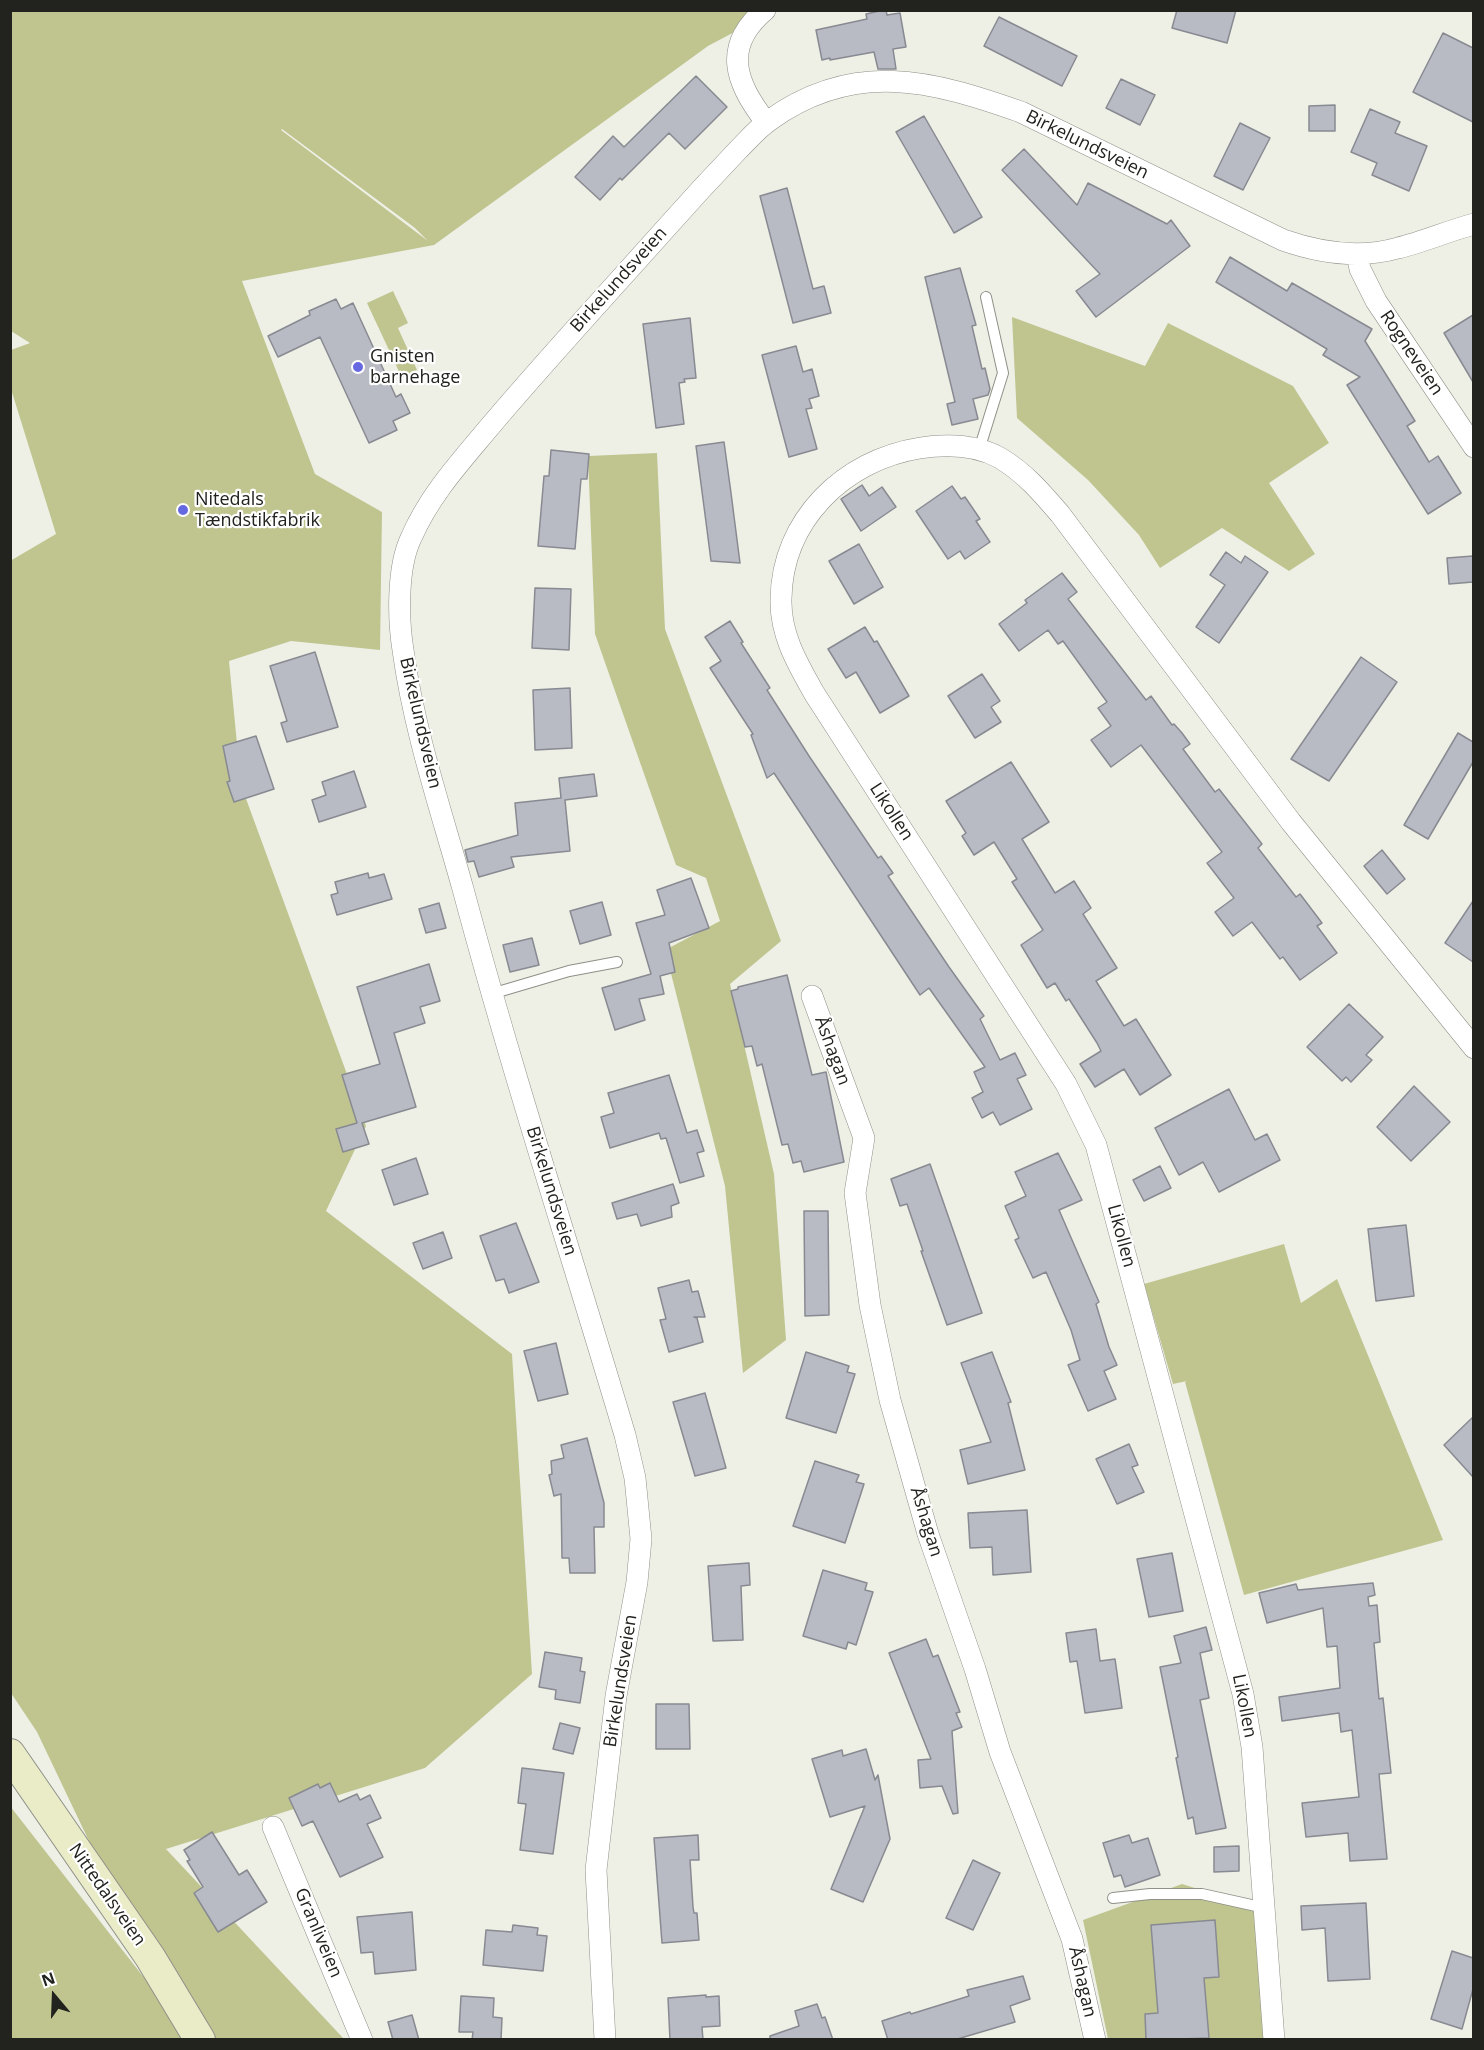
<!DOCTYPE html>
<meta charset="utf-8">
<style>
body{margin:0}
#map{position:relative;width:1484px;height:2050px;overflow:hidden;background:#eef0e6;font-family:"Open Sans",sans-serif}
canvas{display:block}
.frame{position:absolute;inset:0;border:12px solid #22221f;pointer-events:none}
.north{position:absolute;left:24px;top:1966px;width:60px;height:60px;-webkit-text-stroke:4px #fff;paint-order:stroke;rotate:341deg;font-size:16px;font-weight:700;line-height:24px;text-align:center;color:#22221f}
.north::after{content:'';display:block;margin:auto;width:21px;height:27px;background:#22221f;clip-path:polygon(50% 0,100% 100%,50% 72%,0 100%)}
</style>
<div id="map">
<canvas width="1484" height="2050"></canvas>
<div class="frame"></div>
<div class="north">N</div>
</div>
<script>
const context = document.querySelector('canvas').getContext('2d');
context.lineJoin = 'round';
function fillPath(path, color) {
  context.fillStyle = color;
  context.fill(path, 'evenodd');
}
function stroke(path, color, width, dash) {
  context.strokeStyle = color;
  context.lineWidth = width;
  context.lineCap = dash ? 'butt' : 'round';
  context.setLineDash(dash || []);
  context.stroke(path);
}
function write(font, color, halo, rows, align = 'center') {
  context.font = font + ' "Open Sans",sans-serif';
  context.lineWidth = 4.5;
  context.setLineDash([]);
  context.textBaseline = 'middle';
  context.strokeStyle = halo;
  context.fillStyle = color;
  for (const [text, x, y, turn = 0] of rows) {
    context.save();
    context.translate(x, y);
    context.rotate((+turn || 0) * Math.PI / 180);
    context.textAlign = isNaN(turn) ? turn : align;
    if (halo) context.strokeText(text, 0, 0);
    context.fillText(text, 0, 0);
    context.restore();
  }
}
fillPath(new Path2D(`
 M11,11H774L708,46L434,245L242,281L315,474L382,512L380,650L291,641L229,661L241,785L366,1126L326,1211L512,1354L532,1674L425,1768L166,1849L344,2039H11L10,1806L170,2011L37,1732L11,1693L10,561L56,534L11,389V350L30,343L11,331ZM282,129L415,228L428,241L281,130Z
 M393,291L408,323L398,328L417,370L402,378L367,303Z
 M1012,317L1145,366L1168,323L1293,386L1329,443L1269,483L1315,554L1289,571L1222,528L1160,568L1139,535L1088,480L1017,418Z
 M657,453L665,629L781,941L730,984L774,1174L786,1340L743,1373L725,1186L665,950L720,921L706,878L676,865L595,634L588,456Z
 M1284,1244L1301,1303L1337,1279L1443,1540L1244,1595L1185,1382L1187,1381L1173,1384L1144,1284Z
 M1182,1884L1266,1910L1271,2039H1108L1083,1920Z`), '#c0c590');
const building = new Path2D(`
 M884,10H886L887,15L900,13L906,47L893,49L896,69H878L874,52L830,60V58L822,60L816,30L867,19L866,14Z
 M1177,10H1236L1227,43L1172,28Z
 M999,17L1077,56L1062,86L984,46Z
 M1443,33L1473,48V122L1413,92Z
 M696,76L727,107L685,149L669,133L622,180L620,178L600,200L575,177L613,136L624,147Z
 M1121,79L1155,95L1140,125L1106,108Z
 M1335,105V131H1309V106Z
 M1370,109L1400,122L1395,133L1427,146L1409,191L1372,175L1377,163L1351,152Z
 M924,116L982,217L954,233L896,132Z
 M1240,123L1270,138L1243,190L1214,176Z
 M1024,149L1077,205L1088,183L1167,224L1171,220L1190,246L1096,317L1076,291L1100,274L1002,170Z
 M787,188L813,289L824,286L831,313L793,323L760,196Z
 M1230,257L1287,291L1292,283L1372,329L1365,341L1415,421L1407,426L1429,462L1438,456L1461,493L1428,514L1347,385L1360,377L1323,355L1327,349L1216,282Z
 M960,268L976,325L972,326L982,369L985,368L990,389L988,395L973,399L978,419L952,425L947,404L955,402L925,277Z
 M336,299L341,309L353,303L396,397L401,394L410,413L393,421L397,430L369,443L320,337L278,357L268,336L310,315L309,311Z
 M1473,315V382L1444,333Z
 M690,318L696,378L684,379L685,382L679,383L684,424L656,428L643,324Z
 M796,346L803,372L812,369L819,396L809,399L812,408L806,409L817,449L789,457L762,355Z
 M724,442L731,493L740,563L711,561L706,522L696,446Z
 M551,450L589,454L587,479H581L575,549L538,546L544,476H549Z
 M862,485L869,496L882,487L896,507L861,531L841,499Z
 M952,486L961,499L965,497L980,519L976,521L990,542L965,559L960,551L948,559L916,511Z
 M859,544L883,587L854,604L829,561Z
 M1226,552L1241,563L1245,556L1268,572L1219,643L1196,627L1225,585L1210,575Z
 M1473,556V582L1449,584L1447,558Z
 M1062,573L1077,592L1068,599L1146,700L1151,696L1172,725L1174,724L1182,733L1190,744L1183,749L1215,792L1219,789L1262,844L1258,848L1296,897L1300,894L1322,923L1317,926L1337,953L1300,980L1283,957L1280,959L1252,922L1233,936L1215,912L1234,898L1207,863L1222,852L1141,745L1111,767L1091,740L1111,726L1098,708L1107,702L1063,641L1058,644L1048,630L1019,651L999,624L1027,603L1025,600Z
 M535,588L571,589L569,650L532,648Z
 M730,621L743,642L741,643L770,688L767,690L809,756L878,858L881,856L893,873L888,876L896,888L949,967L984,1016L980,1019L1000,1060L1015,1053L1026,1075L1017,1079L1032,1109L1000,1125L993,1112L982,1118L972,1098L983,1092L974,1072L985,1067L929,988L920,995L774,773L767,778L751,735L753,734L710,668L721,661L705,637Z
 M865,627L874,642L877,641L909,696L880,713L856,672L846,678L828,649Z
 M315,652L338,727L287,742L281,723L287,721L270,666Z
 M1361,657L1397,682L1329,781L1291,759Z
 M982,674L1000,701L991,707L1001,722L975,738L948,696Z
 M570,688L572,748L535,750L533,690Z
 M1458,733L1473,742V762L1428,839L1404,825Z
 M256,736L274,789L234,802L227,782L230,781L223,746Z
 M1011,762L1049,822L1022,839L1055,893L1074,881L1091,908L1083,914L1117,968L1096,981L1124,1026L1136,1019L1171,1075L1140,1095L1124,1069L1095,1087L1080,1064L1101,1051L1097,1043L1069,999L1066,1001L1055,983L1047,988L1021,945L1043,930L1012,882L1017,879L994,842L974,855L962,836L966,833L946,801Z
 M354,771L366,807L319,822L312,800L326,795L322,782Z
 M594,774L597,796L565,800L570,851L511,857L514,867L479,877L474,861L468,862L465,850L518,835L515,803L561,798L559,778Z
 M1382,850L1405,879L1387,894L1364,866Z
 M368,873L369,878L384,874L392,899L337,915L331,895L338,893L335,882Z
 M691,878L709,928L669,943L675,972L660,976L664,994L639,999L645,1020L615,1030L602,988L651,974L636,923L665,915L657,890Z
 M1473,901V962L1445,943Z
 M602,902L611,935L580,944L570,911Z
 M439,903L446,928L426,933L419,909Z
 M532,938L539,965L510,972L503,945Z
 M429,964L440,1001L420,1007L425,1023L394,1033L416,1107L362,1123L369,1144L343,1152L336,1129L357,1123L342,1075L380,1064L357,987Z
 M787,975L812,1075L826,1072L844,1162L804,1172L801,1161L793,1163L788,1144L782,1145L762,1064L757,1066L752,1046L745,1047L731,991L738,989V987Z
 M1349,1004L1383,1037L1366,1055L1372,1060L1351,1082L1346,1077L1342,1081L1307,1047Z
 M669,1075L687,1133L697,1130L704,1151L697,1153L704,1176L680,1183L666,1138L661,1139L659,1133L610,1148L601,1117L614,1113L608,1093Z
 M1414,1086L1450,1122L1411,1161L1377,1127Z
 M1229,1089L1255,1140L1267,1134L1280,1160L1219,1192L1203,1162L1179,1175L1155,1128Z
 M1058,1153L1082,1200L1059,1210L1099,1302L1096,1304L1109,1347L1117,1365L1104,1371L1116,1399L1088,1411L1068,1365L1080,1360L1071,1330L1046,1272L1033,1278L1015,1240L1019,1238L1005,1206L1026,1196L1015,1172Z
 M416,1158L428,1194L394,1205L382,1170Z
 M930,1164L982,1313L947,1325L921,1251H923L907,1204L900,1206L891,1179Z
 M1160,1166L1171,1188L1144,1201L1133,1180Z
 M673,1184L679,1203L671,1206L672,1217L641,1226L637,1214L617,1219L612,1203Z
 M804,1211H828L829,1315L805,1316Z
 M516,1223L539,1282L509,1293L504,1279L496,1281L480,1236Z
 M1406,1225L1414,1296L1376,1301L1368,1229Z
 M443,1232L452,1258L423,1269L413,1243Z
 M689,1280L692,1292L698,1291L705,1317H694L697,1318L703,1342L669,1352L660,1320L666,1319L658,1288Z
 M556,1343L568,1394L538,1401L524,1351Z
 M806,1352L849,1366L847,1372L855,1374L836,1433L786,1418Z
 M992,1352L1011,1402L1008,1403L1025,1470L968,1484L960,1450L991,1442L961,1363Z
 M705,1393L726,1468L695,1476L673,1402Z
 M1473,1417V1477L1444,1445Z
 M587,1438L604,1503V1527H594L595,1573H570L569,1558H562L561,1494L554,1496L549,1475L552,1474L551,1461L564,1458L561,1445Z
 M1129,1444L1138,1465L1132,1467L1144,1492L1117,1504L1096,1459Z
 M815,1461L859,1475L856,1482L864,1484L845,1543L793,1526Z
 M1027,1510L1031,1572L993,1575L992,1547L970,1548L968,1513Z
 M1172,1553L1183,1611L1149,1617L1137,1559Z
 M749,1563L750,1585L741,1586L743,1640L713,1641L708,1566Z
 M823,1570L867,1583L865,1590L873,1592L856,1645L848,1642L846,1649L803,1636Z
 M1373,1583L1375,1595L1368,1597L1369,1606L1377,1605L1380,1642L1374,1643L1379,1699L1383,1698L1391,1773L1379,1774L1387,1859L1350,1861L1348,1833L1306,1837L1302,1803L1359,1797L1352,1730L1341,1732L1339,1713L1282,1721L1279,1697L1340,1688L1337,1646L1327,1647L1323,1608L1267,1623L1259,1593L1296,1584L1298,1590Z
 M1206,1627L1212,1650L1200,1653L1209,1698L1200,1700L1226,1828L1196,1834L1193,1817L1188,1819L1176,1758L1178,1757L1160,1667L1181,1663L1174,1636Z
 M1096,1629L1100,1661L1115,1659L1122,1708L1085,1713L1077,1661L1070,1662L1066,1633Z
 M926,1639L933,1657L938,1655L960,1712L956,1713L962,1727L952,1731L958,1813L953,1814L942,1786L920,1788L918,1760L931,1759L889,1653Z
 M545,1652L582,1658L580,1671L585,1672L580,1703L555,1699L556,1690L539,1687Z
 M656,1704H689L690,1749H656Z
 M560,1723L580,1728L573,1754L553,1749Z
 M866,1749L875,1780L878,1775L890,1839L863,1902L831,1889L865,1806L830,1817L812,1759L842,1750L843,1756Z
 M522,1768L564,1773L553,1854L520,1850L526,1804L518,1803Z
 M330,1783L339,1802L357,1794L360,1800L370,1795L381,1818L367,1824L383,1857L340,1877L313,1821L302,1826L289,1798L318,1784L320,1788Z
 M212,1832L239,1875L247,1870L267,1902L218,1932L194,1893L203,1887L187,1861L190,1860L184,1850Z
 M698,1835L699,1860H690L693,1907L694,1913H697L699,1940L662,1943L654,1838Z
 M1129,1835L1132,1843L1148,1838L1160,1875L1125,1887L1121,1875L1114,1877L1103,1843Z
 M1239,1846V1871L1214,1872V1847Z
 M973,1860L1000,1873L973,1930L946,1918Z
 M1366,1903L1370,1979L1328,1981L1325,1928L1302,1930L1301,1906Z
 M412,1912L416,1970L375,1974L373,1952L361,1953L357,1917Z
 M1215,1920L1219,1977L1204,1978L1209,2038L1146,2040L1145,2014L1158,2013L1151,1925Z
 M513,1925L538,1928L537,1935L547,1936L543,1971L483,1965L486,1930L512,1932Z
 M1452,1951L1473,1958V1989L1462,2029L1431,2019Z
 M1023,1976L1030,1999L1010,2006L1015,2022L954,2040H888L882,2021L910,2012L911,2014L969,1996L967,1990Z
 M706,1995V1997L719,1996L720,2026L702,2027L703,2040H670L668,1998Z
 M461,1996L494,1998L493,2017L502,2018L501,2040H472L473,2032H459Z
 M817,2004L822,2018L825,2017L833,2040H770V2036L799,2026L795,2011Z
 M412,2015L419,2040H393L388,2022Z`);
fillPath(building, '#b9bbc4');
stroke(building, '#888a92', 1.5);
const lane = new Path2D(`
 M979,450L1003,373L986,297
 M491,994L569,971L617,962
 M1113,1898L1150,1894H1202L1265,1908`);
const street = new Path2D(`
 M765,10C722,46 735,83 766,122
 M1357,254L1360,269L1376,301L1474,447
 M812,996L864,1138L855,1193L870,1305L890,1400L928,1534L975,1669L1000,1752L1072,1939L1095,2040
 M273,1827L362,2040
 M605,2040L596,1870L616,1696L637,1582L641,1539L635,1478L625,1435C571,1253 512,1072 463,889C441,810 414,731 403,650C398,619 397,567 411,538C430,494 462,460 492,424C549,357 608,293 667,227C690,201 714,175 738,150C748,140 758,128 770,120C854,60 931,80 1021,112L1283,240C1320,253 1359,259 1398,248C1423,242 1448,231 1474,224
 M1274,2040L1252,1747L1243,1694L1096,1145L1066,1084L814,693C797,663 780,634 781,599C782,520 844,460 920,448C947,444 975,444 1000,458C1024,472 1042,493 1060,514L1291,822L1474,1048`);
const secondary = new Path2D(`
 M10,1754L150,1957L200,2040`);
stroke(lane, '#8f9088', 12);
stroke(street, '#8f9088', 22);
stroke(secondary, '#8f9088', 32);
stroke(lane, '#fff', 10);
stroke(street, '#fff', 21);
stroke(secondary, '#e9ecc6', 30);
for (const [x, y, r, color] of [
 [358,367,6,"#6668e1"],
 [183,510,6,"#6668e1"]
]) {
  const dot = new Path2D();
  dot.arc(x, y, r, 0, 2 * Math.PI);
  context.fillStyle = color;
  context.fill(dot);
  stroke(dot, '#fff', 2);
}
write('18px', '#22221f', '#fff', [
 ["Birkelundsveien",1087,145,26],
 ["Birkelundsveien",619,280,-48],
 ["Rogneveien",1411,353,56],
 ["Birkelundsveien",420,723,77],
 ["Likollen",891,812,57],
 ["Åshagan",832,1051,70],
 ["Birkelundsveien",551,1191,73],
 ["Likollen",1121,1236,75],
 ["Åshagan",926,1522,73],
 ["Birkelundsveien",621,1681,-81],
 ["Likollen",1244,1706,79],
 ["Nittedalsveien",107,1895,55],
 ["Granliveien",318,1933,67],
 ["Åshagan",1082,1982,77]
]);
write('18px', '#22221f', '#fff', [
 ["Gnisten",370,357],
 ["barnehage",370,378],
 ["Nitedals",195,500],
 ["Tændstikfabrik",195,521]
], 'left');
</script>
